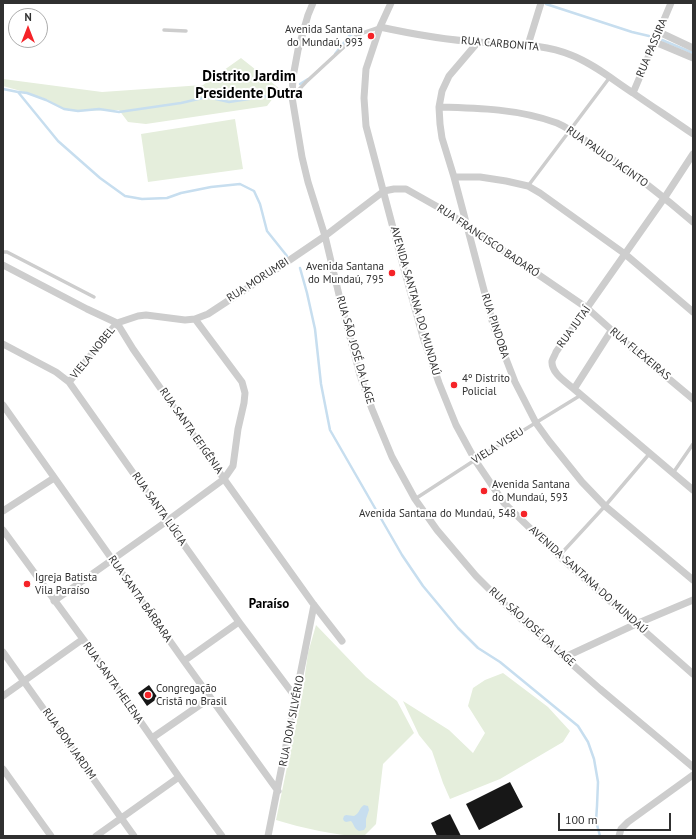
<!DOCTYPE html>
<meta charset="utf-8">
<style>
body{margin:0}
#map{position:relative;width:696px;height:839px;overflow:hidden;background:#fff;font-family:"PT Sans",sans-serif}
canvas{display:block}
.frame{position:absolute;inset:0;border:4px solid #303030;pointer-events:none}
.north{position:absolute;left:8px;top:8px;width:40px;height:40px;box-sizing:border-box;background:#fff;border:1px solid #acacac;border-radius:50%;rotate:0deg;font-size:11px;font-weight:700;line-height:16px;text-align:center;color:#303030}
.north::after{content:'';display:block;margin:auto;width:14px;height:18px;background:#f52328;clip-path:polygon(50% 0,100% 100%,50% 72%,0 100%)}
.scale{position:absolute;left:558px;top:813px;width:113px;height:18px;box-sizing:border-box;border:2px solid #303030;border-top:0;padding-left:5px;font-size:12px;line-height:14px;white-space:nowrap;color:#303030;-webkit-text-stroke:3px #fff;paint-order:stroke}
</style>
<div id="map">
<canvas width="696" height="839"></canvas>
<div class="frame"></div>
<div class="north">N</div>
<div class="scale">100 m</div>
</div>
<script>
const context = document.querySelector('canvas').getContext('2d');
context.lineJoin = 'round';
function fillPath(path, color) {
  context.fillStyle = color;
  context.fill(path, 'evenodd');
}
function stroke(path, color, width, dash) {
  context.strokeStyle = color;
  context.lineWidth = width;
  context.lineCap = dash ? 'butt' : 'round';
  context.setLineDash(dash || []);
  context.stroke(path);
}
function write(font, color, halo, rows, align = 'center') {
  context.font = font + ' "PT Sans",sans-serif';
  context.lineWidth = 4;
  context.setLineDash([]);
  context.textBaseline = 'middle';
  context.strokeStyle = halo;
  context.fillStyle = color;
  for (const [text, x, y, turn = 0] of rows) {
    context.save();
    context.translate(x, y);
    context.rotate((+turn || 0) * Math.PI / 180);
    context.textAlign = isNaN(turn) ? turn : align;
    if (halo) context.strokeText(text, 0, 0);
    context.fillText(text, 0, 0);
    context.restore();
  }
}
fillPath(new Path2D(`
 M241,58L280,89L267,106L146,124L128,122L119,110L69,111L46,99L28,93L3,86V79L102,92L203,85Z
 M235,119L243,169L148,182L141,134Z
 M316,625L366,677L397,701L414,733L383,764L376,824L364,836C335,836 303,828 276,820L302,695L308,653Z
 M503,673L548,707L570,731L563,742L500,779L450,799L443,783L432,751L419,735L403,701L449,730L473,753L485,733L468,706L473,688L485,680Z`), '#e5eedc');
fillPath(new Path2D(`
 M364,805L368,806L369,810L366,819V827L364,830L359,831C354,829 354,824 351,821L346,822L344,821L343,819L344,816L346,815L354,816C360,813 359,808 364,805Z`), '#c7deef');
stroke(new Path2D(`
 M546,4L632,32L649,36
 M662,40L693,53
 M335,54L350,35L363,30
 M300,84L308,79
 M3,89L18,92L58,141L100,178L125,196L142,199L167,198L181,193L211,187L240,184L254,191L260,204L267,231L287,256
 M19,92L27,93L46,100L64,109L78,111L99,109L119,112L181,103L207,97L229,102L282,94
 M300,268L307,293L315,329L321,384L330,430L402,555L423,586L458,628L478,648L500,662L578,726L588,742L594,759L598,782L597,806L596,821L600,836`), '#c7deef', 2.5);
fillPath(new Path2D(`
 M149,685L158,698L147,706L138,693Z
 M510,782L523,807L479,830L466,804Z
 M450,814L461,836H437L431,823Z`), '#171717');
stroke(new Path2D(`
 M164,30L186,31
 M292,97L306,82L357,35L380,27
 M528,186L610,77
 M3,252H7L94,297
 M673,473L693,444
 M415,499L475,460L581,395
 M559,556L605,506L650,453`), '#cdcdcd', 3.5);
stroke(new Path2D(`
 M313,3L308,15L298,50L293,77L292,97L302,157L308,182L325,236L340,299L360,375L372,409L392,457L415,499L437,530L476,576L495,595L513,612L600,689L693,767
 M391,3L380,27L366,69L364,98L366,126L401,258L423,337L439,383L456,425L475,460L504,503L535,533L559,556L693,674
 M380,27C412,34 446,40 479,42C510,45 542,43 571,55C594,64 613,80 633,93C653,107 673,120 693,134
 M659,32L693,48
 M478,42L449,76L442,91L439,107L440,124L442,138L454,177L494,328L515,382L536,423L549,441L582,482L605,506L693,580
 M655,42L693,58
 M528,45L541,3
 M633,93L671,3
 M439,107C479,108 519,109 557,123C571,129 583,139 596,148C630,171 662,195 693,222
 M693,154L665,197L556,352C555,355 553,358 552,361C551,373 566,382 574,389L693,490
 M454,177H480L506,181L528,186L540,193L625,254L693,312
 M3,265L87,309L117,323L133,349L224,479L314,605L342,641
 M117,323L138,316L146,315L185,320L195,319L208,314L275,270L325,236L384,191L394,189H406L445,211L466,225L587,308L626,343L693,399
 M3,344L56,372L69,382L167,521L239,622L296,698
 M69,382L117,323
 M574,389L611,331
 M3,405L184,661L278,791
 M3,511L54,478
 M3,530L83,639L179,777L222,836
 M54,601L167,521L224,479L233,466L238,429L244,403L245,393L242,382L195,319
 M3,652L134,836
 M565,657L636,624L693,600
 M184,661L239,622
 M3,696L83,639
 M152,738L210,698
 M3,769L51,836
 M96,836L179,777
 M268,836L314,605
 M619,836L621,829L628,822L693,775`), '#cdcdcd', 7);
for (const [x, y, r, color] of [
 [371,36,4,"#f52328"],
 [392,273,4,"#f52328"],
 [454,385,4,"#f52328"],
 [484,491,4,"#f52328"],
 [524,514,4,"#f52328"],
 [27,584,4,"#f52328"],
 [148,695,4,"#f52328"]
]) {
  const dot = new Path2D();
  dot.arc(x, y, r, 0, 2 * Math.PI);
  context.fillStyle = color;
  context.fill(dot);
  stroke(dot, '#fff', 1.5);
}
write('11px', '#303030', '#fff', [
 ["Avenida Santana",363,30,"right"],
 ["do Mundaú, 993",363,43,"right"],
 ["Avenida Santana",384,267,"right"],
 ["do Mundaú, 795",384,280,"right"],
 ["4º Distrito",462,379],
 ["Policial",462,392],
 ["Avenida Santana",492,485],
 ["do Mundaú, 593",492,498],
 ["Avenida Santana do Mundaú, 548",516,514,"right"],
 ["Igreja Batista",35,578],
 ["Vila Paraíso",35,591],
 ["Congregação",156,689],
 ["Cristã no Brasil",156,702]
], 'left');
write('11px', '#303030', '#fff', [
 ["RUA CARBONITA",500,44,5],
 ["RUA PASSIRA",652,48,-67],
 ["RUA PAULO JACINTO",607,157,35],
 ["RUA FRANCISCO BADARÓ",488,241,34],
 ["RUA MORUMBI",258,280,-33],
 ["AVENIDA SANTANA DO MUNDAÚ",415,301,74],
 ["RUA PINDOBA",495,326,72],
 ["RUA JUTAÍ",574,327,-54],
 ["RUA SÃO JOSÉ DA LAGE",355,350,74],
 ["VIELA NOBEL",93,353,-51],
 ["RUA FLEXEIRAS",640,354,40],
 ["RUA SANTA EFIGÊNIA",191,431,55],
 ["VIELA VISEU",498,446,-32],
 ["RUA SANTA LÚCIA",159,509,55],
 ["AVENIDA SANTANA DO MUNDAÚ",588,580,42],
 ["RUA SANTA BÁRBARA",140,599,55],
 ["RUA SÃO JOSÉ DA LAGE",532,627,42],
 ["RUA SANTA HELENA",113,683,55],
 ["RUA DOM SILVÉRIO",292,721,-79],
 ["RUA BOM JARDIM",69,744,55]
]);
write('bold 13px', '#000', '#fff', [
 ["Paraíso",269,604]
]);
write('bold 15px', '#000', '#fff', [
 ["Distrito Jardim",249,77],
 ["Presidente Dutra",249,94]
]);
</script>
